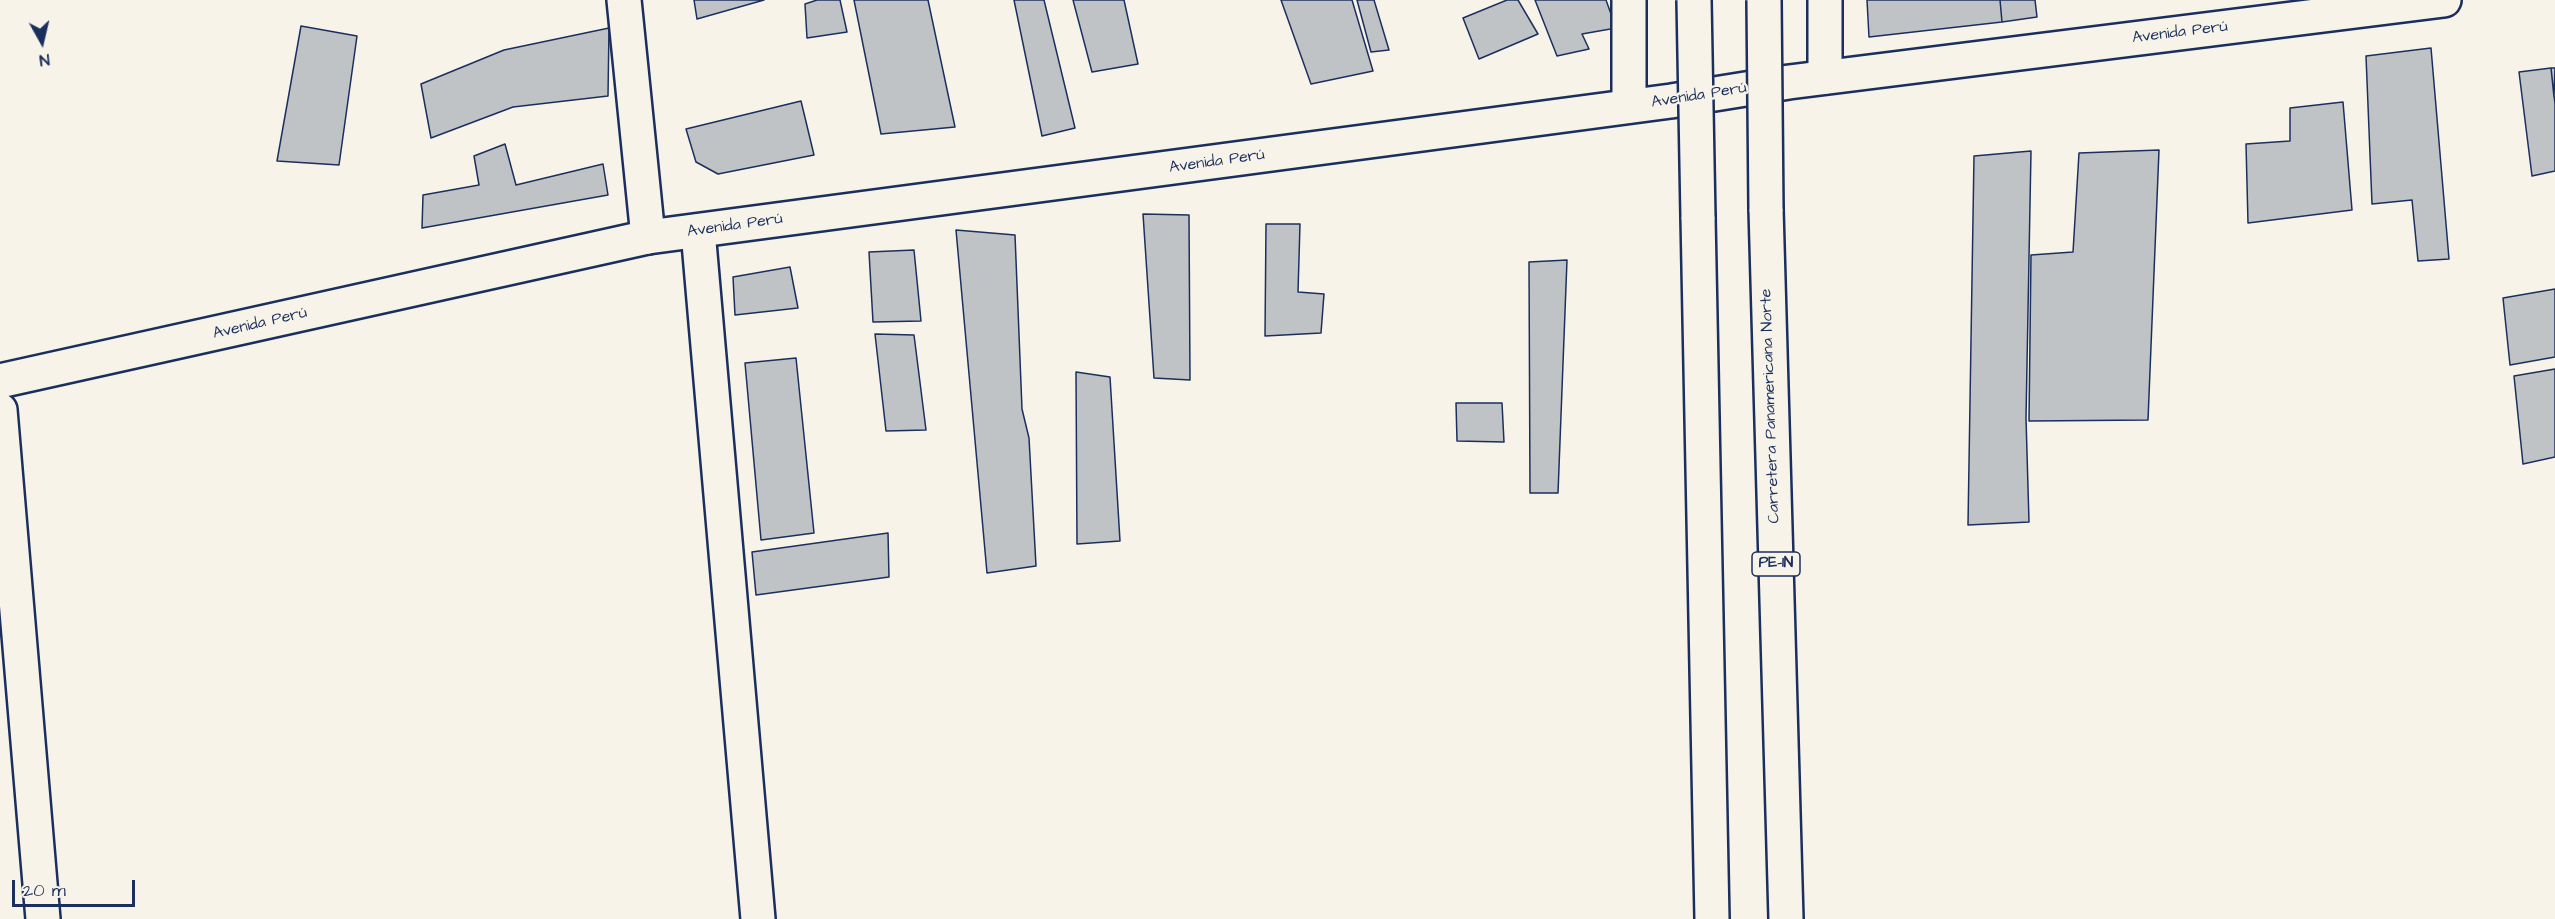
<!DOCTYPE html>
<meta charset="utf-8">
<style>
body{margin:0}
#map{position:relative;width:2555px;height:919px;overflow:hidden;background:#f7f3e8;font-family:"Architects Daughter",sans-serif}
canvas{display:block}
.north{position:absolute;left:12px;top:12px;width:60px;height:60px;-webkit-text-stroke:4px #f7f3e8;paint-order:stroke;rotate:172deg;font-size:16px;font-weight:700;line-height:24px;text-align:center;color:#1b2f5e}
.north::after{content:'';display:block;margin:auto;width:21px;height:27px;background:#1b2f5e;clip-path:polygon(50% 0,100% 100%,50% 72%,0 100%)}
.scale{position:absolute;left:12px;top:880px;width:123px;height:27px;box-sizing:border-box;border:3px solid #1b2f5e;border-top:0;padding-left:8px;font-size:18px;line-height:21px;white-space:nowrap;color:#1b2f5e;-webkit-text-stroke:4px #f7f3e8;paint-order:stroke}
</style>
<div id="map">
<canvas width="2555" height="919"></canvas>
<div class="north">N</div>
<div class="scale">20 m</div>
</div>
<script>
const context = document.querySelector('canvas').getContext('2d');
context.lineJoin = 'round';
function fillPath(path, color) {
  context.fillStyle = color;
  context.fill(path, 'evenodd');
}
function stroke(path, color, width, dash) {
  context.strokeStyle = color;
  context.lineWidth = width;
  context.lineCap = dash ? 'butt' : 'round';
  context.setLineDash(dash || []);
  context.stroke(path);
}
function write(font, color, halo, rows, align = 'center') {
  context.font = font + ' "Architects Daughter",sans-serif';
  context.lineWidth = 4.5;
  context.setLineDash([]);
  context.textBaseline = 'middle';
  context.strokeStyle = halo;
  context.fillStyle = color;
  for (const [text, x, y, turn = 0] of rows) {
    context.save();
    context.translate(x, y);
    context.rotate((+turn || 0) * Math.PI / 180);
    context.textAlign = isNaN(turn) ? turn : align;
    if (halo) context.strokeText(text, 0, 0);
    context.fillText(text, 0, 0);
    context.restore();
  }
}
const building = new Path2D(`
 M694,0H764L697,19Z
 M817,0H840L847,32L807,38L805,4Z
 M854,0H928L955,127L881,134Z
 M1014,0H1044L1075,128L1042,136Z
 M1073,0H1124L1138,64L1092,72Z
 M1281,0H1352L1373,71L1311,84Z
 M1357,0H1374L1389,50L1371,52Z
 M1507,0H1518L1538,34L1479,59L1463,18Z
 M1535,0H1606L1616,28L1582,34L1589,49L1557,56Z
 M1867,0H2000L2002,22L1869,37Z
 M2000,0H2035L2037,17L2002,22Z
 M301,26L357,36L339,165L277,161Z
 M609,28L608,96L513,107L431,138L421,84L504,50Z
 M2431,48L2449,259L2418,261L2412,200L2372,204L2366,56Z
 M2551,68L2555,104V171L2532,176L2519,72Z
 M2551,68H2555L2554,97Z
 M801,101L814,155L718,174L696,162L686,129Z
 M2343,102L2352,210L2248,223L2246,144L2290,141V108Z
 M505,144L516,185L603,164L608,195L422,228L423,195L479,185L474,156Z
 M2159,150L2148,420L2029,421L2031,255L2073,252L2079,153Z
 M2031,151L2026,418L2029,522L1968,525L1974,156Z
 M1143,214L1189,215L1190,380L1154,378Z
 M1266,224H1300L1298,292L1324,294L1321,333L1265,336Z
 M956,230L1015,235L1022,409L1029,438L1036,566L987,573Z
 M914,250L921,321L873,322L869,252Z
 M1567,260L1558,493H1530L1529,262Z
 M790,267L798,308L735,315L733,277Z
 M2555,289V357L2510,365L2503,298Z
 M875,334L914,335L926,430L886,431Z
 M796,358L814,533L761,540L745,363Z
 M2555,369V457L2523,464L2514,376Z
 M1076,372L1110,377L1120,541L1077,544Z
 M1456,403H1502L1504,442L1457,441Z
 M888,533L889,577L756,595L752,552Z`);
fillPath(building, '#c0c3c5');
stroke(building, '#1b2f5e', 1.5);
const minor = new Path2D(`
 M624,0L648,237
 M1825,0V77
 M1629,106V0
 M698,231L758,919
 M0,410L43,919`);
const major = new Path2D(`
 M0,381L648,237L1671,101L1789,82L2444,0`);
const highway = new Path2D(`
 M1766,209L1786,919
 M1698,217L1712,919`);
stroke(minor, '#1b2f5e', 38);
stroke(major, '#1b2f5e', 38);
stroke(highway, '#1b2f5e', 38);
stroke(minor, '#f7f3e8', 33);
stroke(major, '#f7f3e8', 33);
stroke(highway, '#f7f3e8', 33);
const highwayBridge = new Path2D(`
 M1694,0L1698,217
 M1764,0L1766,209`);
stroke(highwayBridge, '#1b2f5e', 38, []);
stroke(highwayBridge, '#f7f3e8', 33);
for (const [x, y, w] of [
 [1776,564,48]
]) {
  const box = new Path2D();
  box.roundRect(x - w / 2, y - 12, w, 24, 4.5);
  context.fillStyle = '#f7f3e8';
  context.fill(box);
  stroke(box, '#1b2f5e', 1.5);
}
write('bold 15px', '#1b2f5e', null, [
 ["PE-1N",1776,564]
]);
write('16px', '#1b2f5e', '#f7f3e8', [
 ["Avenida Perú",2180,33,-7],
 ["Avenida Perú",1699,96,-9],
 ["Avenida Perú",1217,162,-8],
 ["Avenida Perú",735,226,-8],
 ["Avenida Perú",260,324,-13],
 ["Carretera Panamericana Norte",1771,406,-92]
]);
</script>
